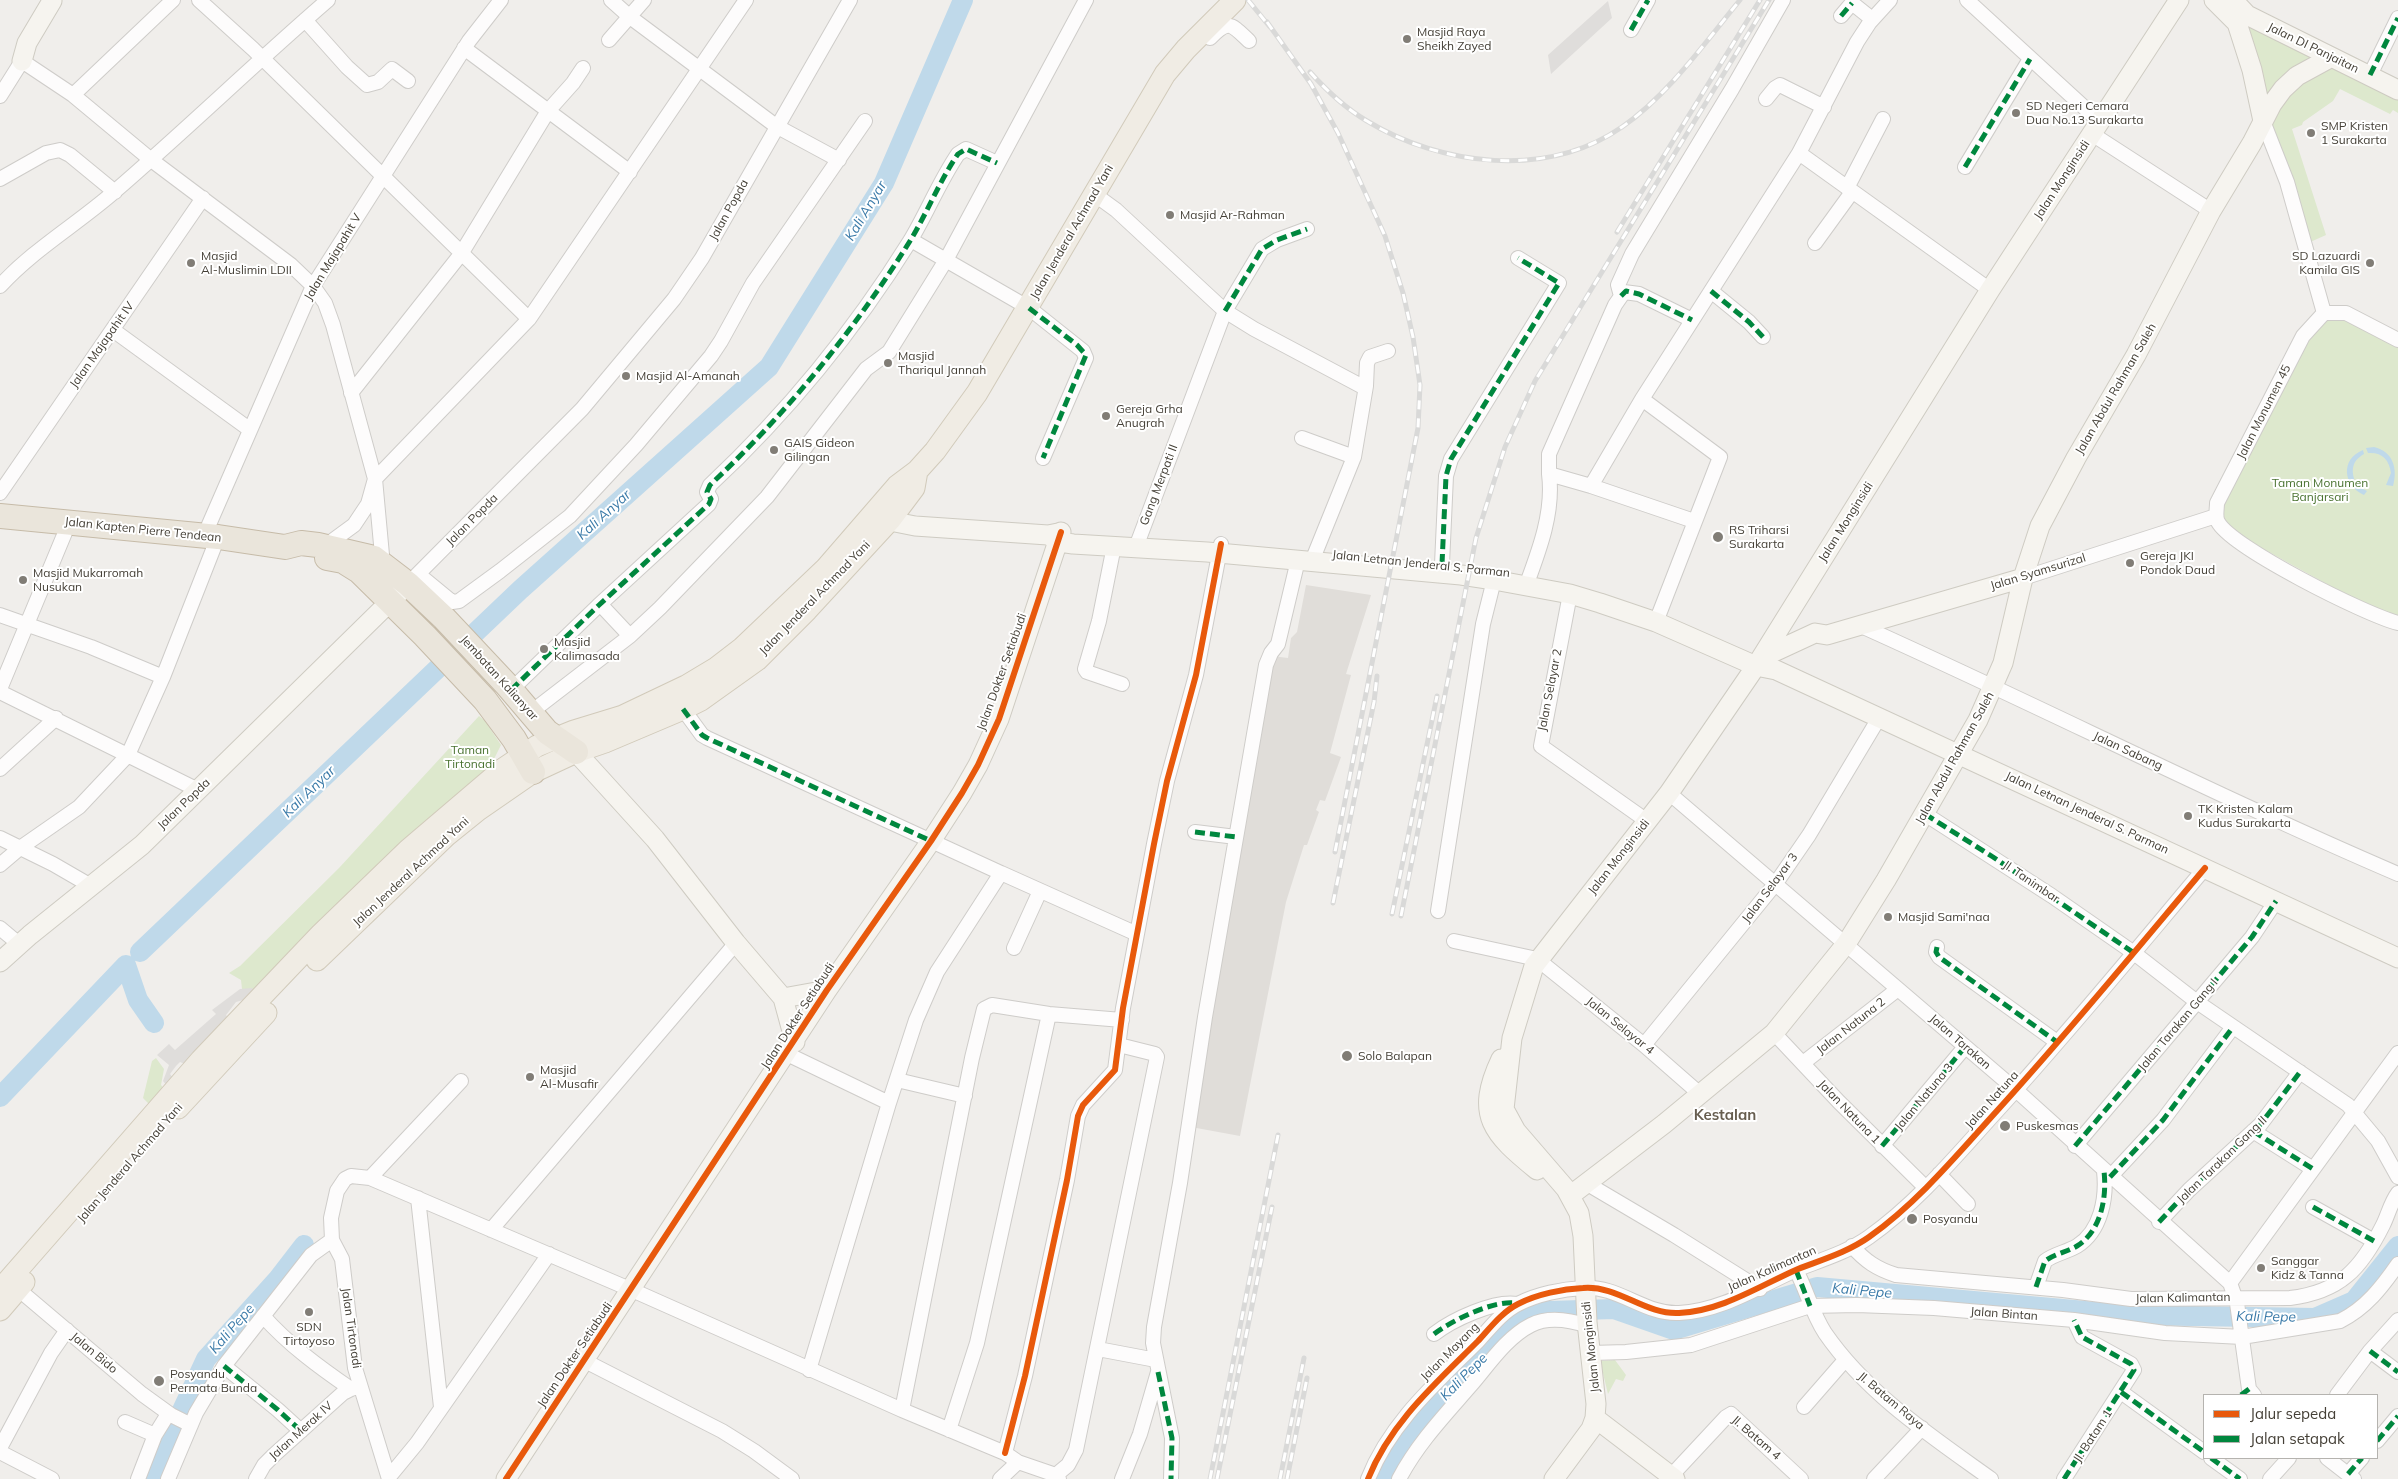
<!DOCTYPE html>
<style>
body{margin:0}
#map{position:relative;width:2398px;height:1479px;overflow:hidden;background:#f0eeeb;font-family:Mulish,sans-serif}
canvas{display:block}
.legend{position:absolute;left:2203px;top:1394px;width:175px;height:65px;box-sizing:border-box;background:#fff;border:1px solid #b5b3af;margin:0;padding:6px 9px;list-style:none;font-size:15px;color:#454037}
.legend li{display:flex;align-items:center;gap:10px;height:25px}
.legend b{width:25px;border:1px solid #b5b3af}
</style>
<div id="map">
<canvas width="2398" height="1479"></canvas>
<ul class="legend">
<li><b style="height:6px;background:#e8590c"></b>Jalur sepeda</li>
<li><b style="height:6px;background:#00873e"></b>Jalan setapak</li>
</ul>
</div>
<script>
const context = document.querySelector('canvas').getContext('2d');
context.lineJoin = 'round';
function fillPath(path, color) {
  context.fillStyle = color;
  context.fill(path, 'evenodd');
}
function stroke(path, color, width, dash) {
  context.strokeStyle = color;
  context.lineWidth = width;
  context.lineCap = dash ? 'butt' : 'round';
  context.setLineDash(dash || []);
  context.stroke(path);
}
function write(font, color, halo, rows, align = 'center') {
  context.font = font + ' Mulish,sans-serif';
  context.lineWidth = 4;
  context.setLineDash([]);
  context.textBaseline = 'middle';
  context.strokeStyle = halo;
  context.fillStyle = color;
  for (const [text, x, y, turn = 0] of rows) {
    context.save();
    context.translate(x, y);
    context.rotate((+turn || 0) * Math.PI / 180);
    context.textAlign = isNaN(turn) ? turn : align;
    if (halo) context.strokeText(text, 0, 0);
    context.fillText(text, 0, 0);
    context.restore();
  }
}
fillPath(new Path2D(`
 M1306,585L1371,595L1346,674L1351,675L1330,753L1341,757L1325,801L1320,800L1316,810L1319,812L1307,845H1304L1286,902L1240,1136L1191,1127L1272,656L1288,658L1291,638L1297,632Z`), '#e0ddd9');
fillPath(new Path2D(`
 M2242,15L2324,57L2269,105Z
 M2331,62L2398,93V113L2393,110L2390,114L2340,89L2333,101L2303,122L2302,125L2292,129L2326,235L2308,243L2267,122L2282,99Z
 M2332,318L2344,319L2398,348V618L2381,614L2229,530L2223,521V504L2312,332L2321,323Z
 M479,716L485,721L501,745L489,769L255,997L252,989H242L241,980L229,973L240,966L339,868Z
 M156,1058L164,1069L161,1085L166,1091L152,1107L143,1098L152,1061Z
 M1615,1360L1626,1375L1623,1381L1616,1379L1608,1394L1600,1361Z`), '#dde8cd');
fillPath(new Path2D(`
 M1608,1L1612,18L1551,74L1548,55Z
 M252,988L256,992L247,1002L243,1000L236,1002L226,1015L228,1018L185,1064L180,1062L176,1066L170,1074L174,1079L168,1087L163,1081L169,1065L157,1055L169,1044L175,1050L216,1014L212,1010L240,989Z`), '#dfdddb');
fillPath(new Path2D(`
 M2374,447C2393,451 2398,469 2393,486L2386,485L2391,473C2389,459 2382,452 2368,453L2366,448Z
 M2363,450L2364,454C2350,462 2351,473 2357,486L2367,491L2364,495C2343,486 2340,459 2363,450Z`), '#bfd9ea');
stroke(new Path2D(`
 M140,952L520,590L769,367L884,183L963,0
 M0,1097L126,965L138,1000L154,1023
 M155,1479L172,1432L206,1359L277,1280L304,1245
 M1383,1479L1384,1472L1424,1418L1526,1314L1549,1311L1614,1309L1674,1330L1817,1287L2130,1315L2315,1318L2354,1301L2398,1246`), '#bfd9ea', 20);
const street = new Path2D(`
 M199,0L253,49L529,319
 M611,0L630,17L776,126L839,160
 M1967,0L2100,122
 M1841,16L1852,3L1872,19
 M305,20L347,67L367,85L378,82L392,69L408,81
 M1631,30L1648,0
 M1210,38C1229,19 1231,24 1249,41
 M609,40L644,0
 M464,48L630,172
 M2370,75L2398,18
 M73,95L173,0
 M0,96L22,61L73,95L150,159L291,265L313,286L325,303L333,325L375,479L383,566
 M1766,99L1775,88L1780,85L1824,107
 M2263,121L2287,182L2324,313
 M2092,134L2211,211
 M1799,153L1857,42L1870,22L1890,0
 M1965,167L2030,59
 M0,179L46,153L60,150L70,155L115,192
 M1847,188L1883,119
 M1094,194L1116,210L1225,311L1254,329L1365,388
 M911,240L1029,308L1083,351L1086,358L1043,458
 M1815,243L1852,192
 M0,286C34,249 76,225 114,192C186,130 255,63 328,0
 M1711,291L1749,322L1763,337
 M1621,296L1618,285L1632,254L1732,89L1783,0
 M2324,313L2303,336L2217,503C2217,509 2215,517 2218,522C2232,548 2366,615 2398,623
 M2324,313H2346L2398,340
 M113,330L249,429
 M351,393L461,254L548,111L573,83L583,68
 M1642,399L1720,457L1656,622
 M1302,438L1354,457
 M1549,474V454L1615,305L1624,292L1639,294L1692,320
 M1591,486L1694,521
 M0,493L203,198
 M204,536L313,286L469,41L501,0
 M1114,546L1099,621L1085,669L1087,672L1122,684
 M324,547L354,525L368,504L375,479L529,319L746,0
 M1136,547L1225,311L1262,249L1277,240L1307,229
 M1312,561L1354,457L1366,386L1367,363L1370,357L1388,351
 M1442,564L1446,476L1451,459L1559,283L1518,258
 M418,574L452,602L459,601L500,571L570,516L636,445L711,356L721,341L753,283L865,121
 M2023,578L2216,516
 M408,584L582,409L674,299L702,258L850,0
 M1526,586C1539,551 1554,512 1549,474L1591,486L1642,399L1799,153L1990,290
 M1570,594L1541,746L1647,821
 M600,604L630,636
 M0,615L91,647L163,677
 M1859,625C2040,706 2216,796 2398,874
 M0,689L69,523
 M511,690L598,606L709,504L711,499L707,492L710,485C787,413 854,331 910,241C927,213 939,182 958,154L966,149L997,163
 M0,692L198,790
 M683,709L702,735L707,738L1001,873
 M530,713L630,636L660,608L767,497L866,369L889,352L946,260L1086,0
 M0,769L56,718
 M1669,793L2016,1090L2230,1283L2237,1303L2249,1389L2254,1395
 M1925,814L2052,896L2134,953L2197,1002L2348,1105L2378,1141L2398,1177
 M1195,832L1236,837
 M0,838L53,864L91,886
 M0,865L20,848L79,807L128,755L163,677L218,537
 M1438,911L1483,624L1494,580
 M0,928L19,944
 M1454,941L1537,959L1644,1045L1700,1094
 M1937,947L1936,952L1939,957L2057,1042
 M1014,948L1040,891
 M1774,1033L1839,1102L1926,1188
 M1644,1045L1776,883L1809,835L1879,718
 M787,1054L889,1103
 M1803,1063L1898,989
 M897,1080L965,1096
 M2253,1131L2313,1169
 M1882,1146L1965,1047
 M2075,1146L2252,937L2276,901
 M1939,1174L1968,1204
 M2110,1177L2163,1120L2233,1027
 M370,1178L461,1081
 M1586,1183L1674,1235L1760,1289
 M418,1198L441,1407
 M2313,1207L2374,1241
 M2159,1222L2189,1190L2260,1125L2300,1072
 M491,1230L736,943
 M1852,1246C1865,1261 1877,1269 1896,1275L2063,1290L2131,1299L2290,1298C2340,1292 2361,1269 2383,1225C2388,1215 2391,1202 2398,1193
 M1796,1270C1807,1291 1812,1313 1825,1333C1867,1394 1931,1436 1991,1479
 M2230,1283L2398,1053
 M2036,1287L2045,1261C2054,1254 2067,1252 2077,1246C2101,1231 2107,1198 2104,1171
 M18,1289L142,1394L171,1415L191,1425
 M263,1316C289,1345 319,1367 351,1389L357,1387
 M1434,1334C1452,1320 1494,1300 1517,1304
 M1098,1349L1156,1360
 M2370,1351L2398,1372
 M1591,1353L1626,1352L1691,1345L1810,1306L1857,1305L1934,1308L2074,1320L2165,1333L2242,1337L2340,1321C2366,1308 2382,1287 2398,1264
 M585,1361L722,1431L754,1451L792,1479
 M224,1366L278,1410L301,1431
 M809,1370L889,1103L916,1020L937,972L1001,873L1137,934
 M2121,1392L2204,1452
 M2337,1395L2370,1351L2398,1320
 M1804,1407L1845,1360
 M902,1410L972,1058L984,1009L992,1005L1049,1014L1122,1020
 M125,1422L155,1435
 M949,1430L977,1343L1049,1014
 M2377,1441L2398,1416
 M0,1448L51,1353L67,1330
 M0,1452L52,1479
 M1005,1453L1025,1376L1067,1180L1078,1116L1083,1105L1115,1070L1123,1008L1154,844L1167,781L1196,675L1221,544
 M2211,1458L2240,1479
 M2327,1458L2354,1479
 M2348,1474L2362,1458
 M1056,1475L1068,1465L1076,1450L1157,1057L1155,1054L1119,1045
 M1671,1476L1726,1417L1731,1414L1801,1479
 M389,1477L417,1443L549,1254
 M138,1479L155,1435L168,1414
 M168,1479L196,1413L224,1366L311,1255L332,1240
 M256,1479L264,1465L274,1455L343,1393L351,1389
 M389,1479L355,1368L342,1259L332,1240L331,1218L337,1191L345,1179L351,1176L370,1178L632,1290L902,1410L1005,1453L1018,1462
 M1000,1479L1018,1462L1056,1475L1059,1479
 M1122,1479L1140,1434L1158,1372
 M1171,1479L1172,1438L1153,1343L1154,1327L1180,1183L1205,1017L1266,665L1271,653L1278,644L1298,560
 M1368,1479C1390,1423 1436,1383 1478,1341C1490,1328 1502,1312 1518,1304C1537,1294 1563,1289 1583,1288C1618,1285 1645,1315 1679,1313C1722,1311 1759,1286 1798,1269C1821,1260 1848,1252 1869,1237C1917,1203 1956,1156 1995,1113C2068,1033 2136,950 2205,868
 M1399,1479C1418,1443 1445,1415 1471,1385C1489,1364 1507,1337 1531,1325C1549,1316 1570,1320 1588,1326
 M1874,1479L1922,1428
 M2064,1479L2134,1370L2131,1364L2082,1337L2074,1320
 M2270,1479L2289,1458`);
const secondary = new Path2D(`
 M2214,0L2237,23L2252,70L2263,121
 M2233,0L2247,15L2398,90
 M22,61L27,43L52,1
 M878,515L895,522L915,526L1048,535L1058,533
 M1048,535L1060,542L1073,544L1207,552L1461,575L1494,580L1570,594L1600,603L1656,622L1756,666L1776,670L2398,958
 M1761,658L1815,633L1827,635L2023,578
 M576,752L655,839L736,943L783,998L795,1042
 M0,962L30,935L142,845L408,584
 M783,998L827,990
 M1501,1059C1474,1116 1493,1134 1537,1170
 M1571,1195L1664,1124L1774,1033L1846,944L1886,880L1978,720L2003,663L2023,578L2040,526L2076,458L2136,355L2211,211L2252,143L2272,104L2283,89L2297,76L2330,58
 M1595,1418L1675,1479
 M506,1479L827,990L931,841L962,793L978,765L999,719L1061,532
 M1554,1479L1591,1429L1595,1418L1596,1404L1587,1322L1583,1236L1579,1213L1566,1189L1516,1131L1504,1109L1512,1038L1534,966L1669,793L1756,666L1990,290L2179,0`);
const primary = new Path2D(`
 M317,960L447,835L478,810L533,772L576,752L605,742L683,709L701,700L757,660L807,610L890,520L914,488L917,471
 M178,1108L266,1013
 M0,1290L201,1060L321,934L408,850L503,769L537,746L574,731L623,716L686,686L716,668L742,648L826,568L897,486L917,471L935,451L977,393L1165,74L1186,49L1235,0
 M0,1310L24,1282`);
const highway = new Path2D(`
 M0,516L218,537L285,547L301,543L318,545L374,558L408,584L444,618L506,684L547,732L576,752
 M327,558L343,561L359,571L425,636L485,700L514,739L533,772`);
stroke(street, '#ceccc9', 16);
stroke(secondary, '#cecbc2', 21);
stroke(primary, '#d1caba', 23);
stroke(highway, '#c6bba8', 26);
stroke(street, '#fdfcfc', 14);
stroke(secondary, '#f6f4ef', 19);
stroke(primary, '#f0ece4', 21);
stroke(highway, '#eae5db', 24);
const rail = new Path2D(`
 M1248,0L1270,27
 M1267,22L1311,84L1338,133L1385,236L1403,293L1413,337L1420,385L1418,428L1335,852
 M1310,72C1327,91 1345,108 1367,121C1441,166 1547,179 1622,127C1668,95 1704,44 1740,0
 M1617,232L1760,0
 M1333,903L1374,702L1377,676
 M1392,914L1437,696
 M1401,916L1476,538L1505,447L1535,381L1769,0
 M1210,1479L1278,1135
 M1217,1479L1272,1207
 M1280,1479L1304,1358
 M1287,1479L1307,1378`);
stroke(rail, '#d9d9d8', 5);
stroke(rail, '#fff', 3, [9]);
stroke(new Path2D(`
 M1841,16L1852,3
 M1631,30L1648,0
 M2370,75L2398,18
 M1965,167L2030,59
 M1711,291L1749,322L1763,337
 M1621,296L1626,291L1639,294L1692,320
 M1029,308L1077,345L1086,355L1043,458
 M1225,311L1262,249L1277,240L1307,229
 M1442,564L1446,476L1451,459L1559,283L1518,258
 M511,690L598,606L709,504L711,499L707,492L710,485C787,413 854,331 910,241C927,213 939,182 958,154L966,149L997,163
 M683,709L702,735L707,738L931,841
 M1925,814L1993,857L2134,953
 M1195,832L1236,837
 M1937,947L1936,952L1939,957L2057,1042
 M2253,1131L2313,1169
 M1882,1146L1965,1047
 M2075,1146L2252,937L2276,901
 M2110,1177L2163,1120L2233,1027
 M2313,1207L2374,1241
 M2159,1222L2189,1190L2260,1125L2300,1072
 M1796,1270L1810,1306
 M2036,1287L2045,1261C2054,1254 2067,1252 2077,1246C2101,1231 2107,1198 2104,1171
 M1434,1334C1451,1321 1493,1300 1515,1303
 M2370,1351L2398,1372
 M224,1366L278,1410L301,1431
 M1158,1372L1172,1438L1171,1479
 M2121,1392L2204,1452
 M2241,1395L2249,1389
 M2377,1441L2398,1416
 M2211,1458L2240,1479
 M2348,1474L2362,1458
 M2064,1479L2134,1370L2131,1364L2082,1337L2074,1320`), '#00873e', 5, [10, 5]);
stroke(new Path2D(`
 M1005,1453L1025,1376L1067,1180L1078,1116L1083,1105L1115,1070L1123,1008L1154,844L1167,781L1196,675L1221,544
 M506,1479L827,990L931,841L962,793L978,765L999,719L1061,532
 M1368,1479C1390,1423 1436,1383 1478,1341C1490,1328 1502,1312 1518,1304C1537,1294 1563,1289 1583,1288C1618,1285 1645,1315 1679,1313C1722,1311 1759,1286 1798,1269C1821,1260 1848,1252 1869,1237C1917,1203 1956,1156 1995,1113C2068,1033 2136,950 2205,868`), '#e8590c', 6);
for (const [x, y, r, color] of [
 [1407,39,5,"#817d76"],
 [2016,113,5,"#817d76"],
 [2311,133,5,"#817d76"],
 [1170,215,5,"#817d76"],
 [191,263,5,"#817d76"],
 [2370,263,5,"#817d76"],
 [888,363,5,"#817d76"],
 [626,376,5,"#817d76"],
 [1106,416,5,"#817d76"],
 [774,450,5,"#817d76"],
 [1718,537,6,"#817d76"],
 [2130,563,5,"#817d76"],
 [23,580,5,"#817d76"],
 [544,649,5,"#817d76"],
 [2188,816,5,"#817d76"],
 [1888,917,5,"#817d76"],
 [1347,1056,6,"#817d76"],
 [530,1077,5,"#817d76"],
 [2005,1126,6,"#817d76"],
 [1912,1219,6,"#817d76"],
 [2261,1268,5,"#817d76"],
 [309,1312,5,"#817d76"],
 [159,1381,6,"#817d76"]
]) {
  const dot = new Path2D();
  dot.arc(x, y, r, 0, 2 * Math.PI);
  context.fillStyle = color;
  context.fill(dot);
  stroke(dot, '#fff', 2);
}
write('12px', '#454037', '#fff', [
 ["Masjid Raya",1417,32],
 ["Sheikh Zayed",1417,46],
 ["SD Negeri Cemara",2026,106],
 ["Dua No.13 Surakarta",2026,120],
 ["SMP Kristen",2321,126],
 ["1 Surakarta",2321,140],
 ["Masjid Ar-Rahman",1180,215],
 ["Masjid",201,256],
 ["Al-Muslimin LDII",201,270],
 ["SD Lazuardi",2360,256,"right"],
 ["Kamila GIS",2360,270,"right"],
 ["Masjid",898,356],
 ["Thariqul Jannah",898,370],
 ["Masjid Al-Amanah",636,376],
 ["Gereja Grha",1116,409],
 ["Anugrah",1116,423],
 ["GAIS Gideon",784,443],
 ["Gilingan",784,457],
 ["RS Triharsi",1729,530],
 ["Surakarta",1729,544],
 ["Gereja JKI",2140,556],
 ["Pondok Daud",2140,570],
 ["Masjid Mukarromah",33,573],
 ["Nusukan",33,587],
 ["Masjid",554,642],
 ["Kalimasada",554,656],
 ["TK Kristen Kalam",2198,809],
 ["Kudus Surakarta",2198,823],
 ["Masjid Sami'naa",1898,917],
 ["Solo Balapan",1358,1056],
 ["Masjid",540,1070],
 ["Al-Musafir",540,1084],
 ["Puskesmas",2016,1126],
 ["Posyandu",1923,1219],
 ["Sanggar",2271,1261],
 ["Kidz & Tanna",2271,1275],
 ["SDN",309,1327,"center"],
 ["Tirtoyoso",309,1341,"center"],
 ["Posyandu",170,1374],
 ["Permata Bunda",170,1388]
], 'left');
write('12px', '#454037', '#fff', [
 ["Jalan DI Panjaitan",2313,48,26],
 ["Jalan Monginsidi",2062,180,-57],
 ["Jalan Popda",729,210,-61],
 ["Jalan Jenderal Achmad Yani",1072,232,-60],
 ["Jalan Majapahit V",333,257,-59],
 ["Jalan Majapahit IV",102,345,-55],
 ["Jalan Abdul Rahman Saleh",2116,389,-60],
 ["Jalan Monumen 45",2264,412,-63],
 ["Gang Merpati II",1159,485,-69],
 ["Jalan Popda",472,520,-45],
 ["Jalan Monginsidi",1846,522,-58],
 ["Jalan Kapten Pierre Tendean",143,530,6],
 ["Jalan Letnan Jenderal S. Parman",1421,564,6],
 ["Jalan Syamsurizal",2038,572,-17],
 ["Jalan Jenderal Achmad Yani",815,598,-46],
 ["Jalan Dokter Setiabudi",1002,672,-70],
 ["Jembatan Kalianyar",499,678,48],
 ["Jalan Selayar 2",1550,690,-79],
 ["Jalan Sabang",2128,751,25],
 ["Jalan Abdul Rahman Saleh",1955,758,-61],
 ["Jalan Popda",184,804,-44],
 ["Jalan Letnan Jenderal S. Parman",2087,813,25],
 ["Jalan Monginsidi",1619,857,-52],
 ["Jalan Jenderal Achmad Yani",411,872,-43],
 ["Jl. Tanimbar",2031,882,34],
 ["Jalan Selayar 3",1770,888,-53],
 ["Jalan Dokter Setiabudi",798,1016,-57],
 ["Jalan Tarakan Gang I",2178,1025,-50],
 ["Jalan Selayar 4",1620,1026,39],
 ["Jalan Natuna 2",1851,1026,-38],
 ["Jalan Tarakan",1960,1042,41],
 ["Jalan Natuna 3",1924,1097,-50],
 ["Jalan Natuna",1992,1100,-48],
 ["Jalan Natuna 1",1849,1112,46],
 ["Jalan Tarakan Gang II",2222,1160,-44],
 ["Jalan Jenderal Achmad Yani",130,1163,-49],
 ["Jalan Kalimantan",1772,1269,-24],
 ["Jalan Kalimantan",2183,1298,-1],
 ["Jalan Bintan",2004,1314,4],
 ["Jalan Tirtonadi",351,1328,82],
 ["Jalan Monginsidi",1591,1347,-96],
 ["Jalan Mayang",1450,1352,-45],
 ["Jalan Bido",94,1353,40],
 ["Jalan Dokter Setiabudi",575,1355,-56],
 ["Jl. Batam Raya",1891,1401,40],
 ["Jalan Merak IV",301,1431,-42],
 ["Jl. Batam 1",2093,1436,-57],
 ["Jl. Batam 4",1756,1438,41]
]);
write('12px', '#497230', '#fff', [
 ["Taman Monumen",2320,483],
 ["Banjarsari",2320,497],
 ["Taman",470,750],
 ["Tirtonadi",470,764]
]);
write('italic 14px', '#3a7aa8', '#fff', [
 ["Kali Anyar",866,211,-59],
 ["Kali Anyar",604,515,-42],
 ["Kali Anyar",309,792,-44],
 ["Kali Pepe",1862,1291,5],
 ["Kali Pepe",2266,1317,1],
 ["Kali Pepe",232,1329,-49],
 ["Kali Pepe",1464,1377,-45]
]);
write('bold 15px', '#675e50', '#fff', [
 ["Kestalan",1725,1115]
]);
</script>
